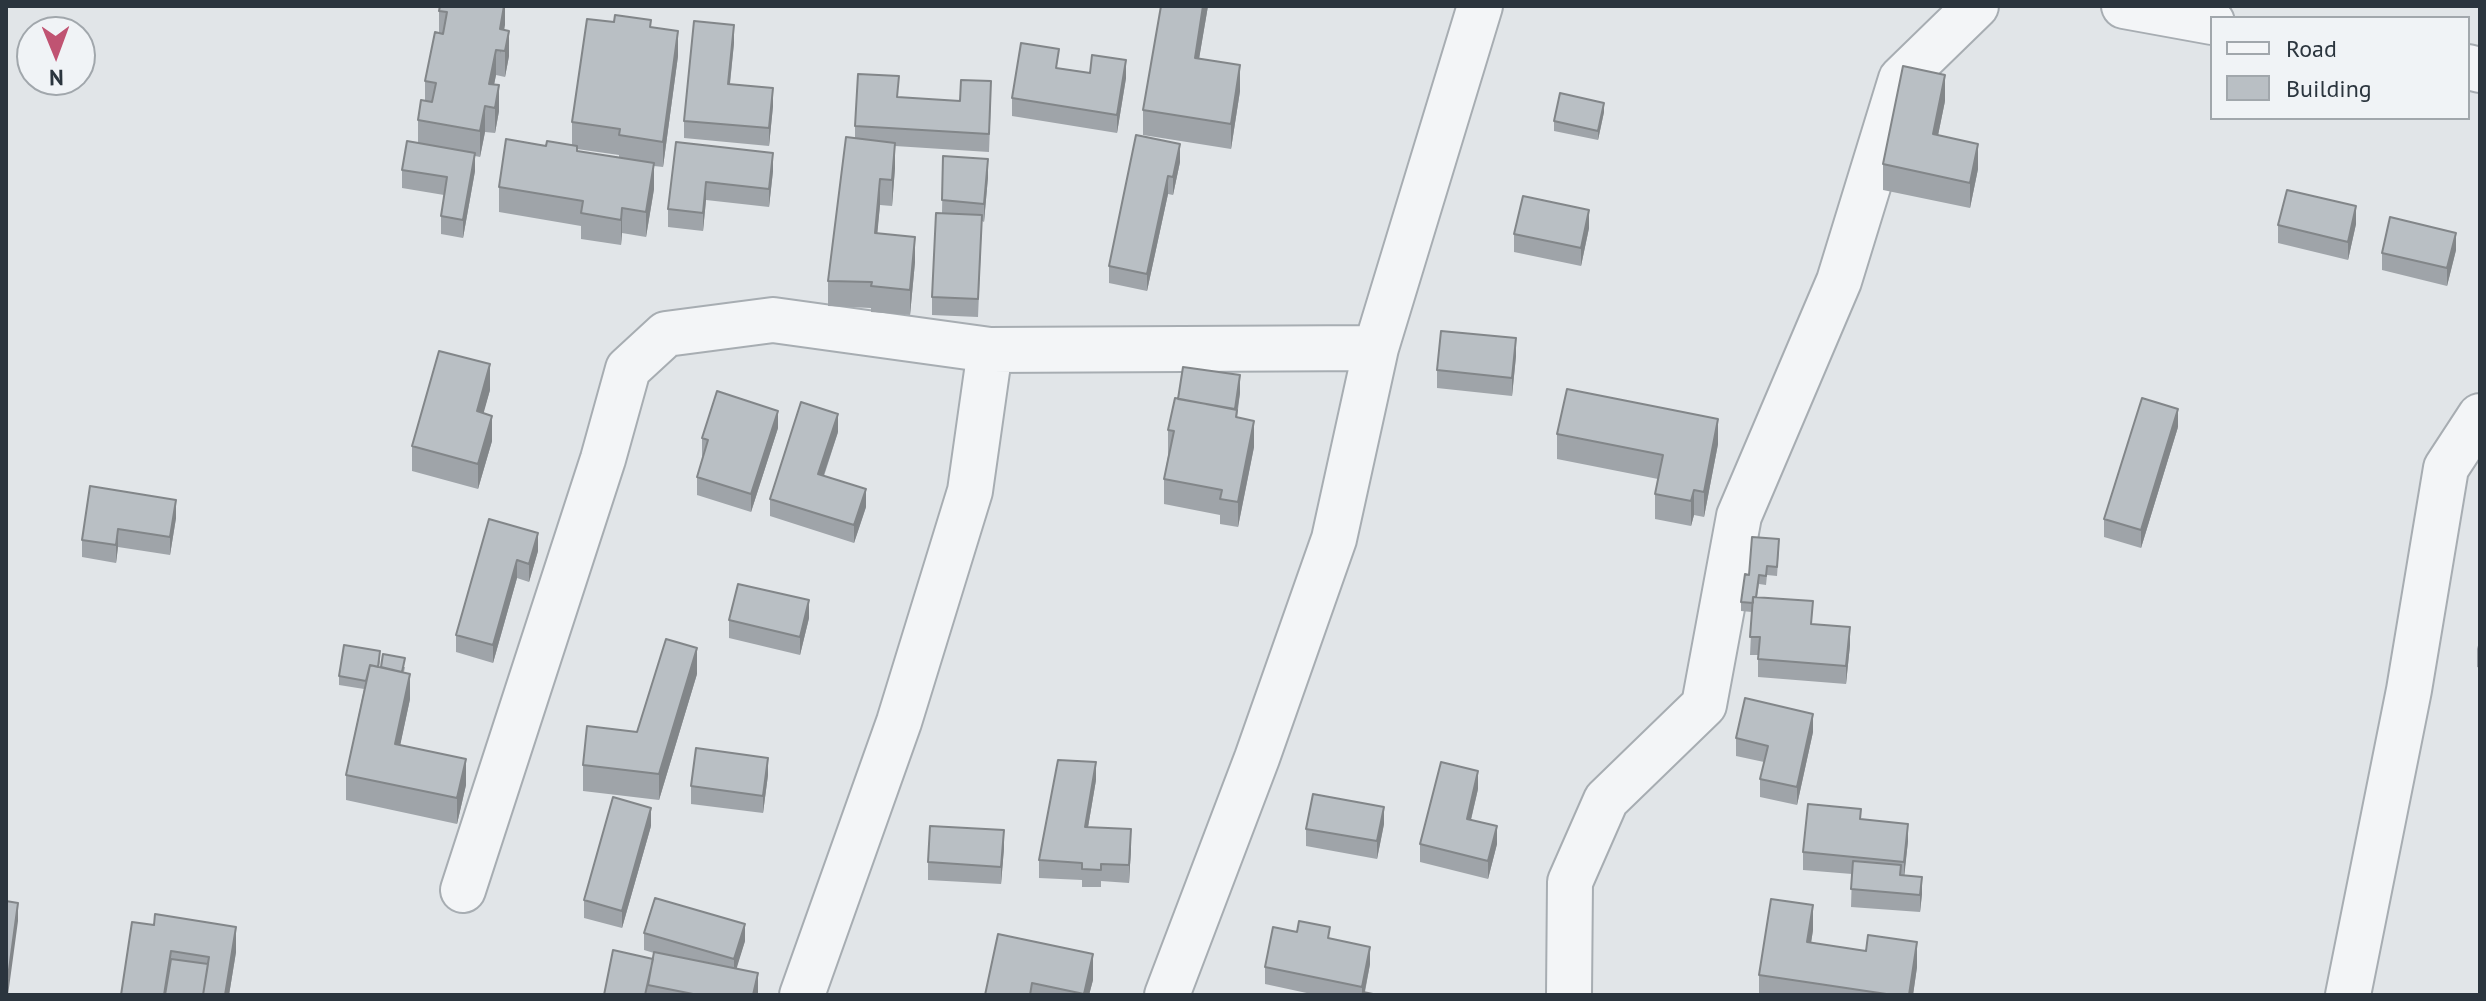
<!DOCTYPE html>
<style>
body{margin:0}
#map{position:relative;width:2486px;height:1001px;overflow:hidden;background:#e1e5e8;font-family:"PT Sans",sans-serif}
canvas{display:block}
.frame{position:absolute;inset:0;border:8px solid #2b353e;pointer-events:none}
.legend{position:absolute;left:2210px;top:16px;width:260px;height:104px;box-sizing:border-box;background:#f0f3f6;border:2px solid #a1a7ac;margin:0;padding:10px 14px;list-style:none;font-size:24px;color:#2b353e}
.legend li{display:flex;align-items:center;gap:16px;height:40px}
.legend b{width:40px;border:2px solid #a1a7ac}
.north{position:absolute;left:16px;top:16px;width:80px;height:80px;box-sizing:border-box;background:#f0f3f6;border:2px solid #a1a7ac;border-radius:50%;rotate:179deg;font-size:22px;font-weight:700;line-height:32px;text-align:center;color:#2b353e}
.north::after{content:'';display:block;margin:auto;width:28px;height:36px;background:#c05372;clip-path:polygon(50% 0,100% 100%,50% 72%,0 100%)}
</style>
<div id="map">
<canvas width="2486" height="1001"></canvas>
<div class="frame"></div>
<ul class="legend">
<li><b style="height:10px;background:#f3f5f7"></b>Road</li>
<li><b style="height:22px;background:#b9bfc4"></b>Building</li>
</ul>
<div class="north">N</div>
</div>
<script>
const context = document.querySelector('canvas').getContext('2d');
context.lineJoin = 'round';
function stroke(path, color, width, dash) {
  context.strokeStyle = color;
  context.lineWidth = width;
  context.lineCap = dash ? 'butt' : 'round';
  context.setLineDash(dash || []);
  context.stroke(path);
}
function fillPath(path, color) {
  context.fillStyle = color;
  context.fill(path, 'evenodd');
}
const minor = new Path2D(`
 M2124,6L2212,22
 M2468,67L2480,70
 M463,890L603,459L628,369L666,334L773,320L990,350L1376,348
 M802,995L899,722L970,491L990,350
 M1167,995L1257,758L1334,539L1376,348L1480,6
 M1569,995L1570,882L1606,800L1704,705L1739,516L1839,281L1901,79L1976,6
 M2348,995L2409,690L2446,468L2480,416`);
stroke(minor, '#a7adb2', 48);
stroke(minor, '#f3f5f7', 44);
fillPath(new Path2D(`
 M505,6L504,30L509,56L505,77L496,75L494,85L499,111L495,133L485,132L480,157L475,156V171L463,238L441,234V216L444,195L402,188V170L418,143V120L425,101V81L439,33V11Z
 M1161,6H1208L1199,58L1240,91L1231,149L1143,135V110Z
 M651,27L678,56L663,167L654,166V189L646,237L622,233L621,245L581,239V226L499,212V187L546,146L572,145V122ZM577,149L619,155V157L577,151Z
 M734,43L730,84L773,106L769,146L684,138V121Z
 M1059,68L1126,78L1117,133L1012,116V98Z
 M898,97L960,101L991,99L989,152L895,146V168L892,206L880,205L877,233L915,262L910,315L871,312V308L828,306V281L855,138V126Z
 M1945,101L1938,135L1978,169L1970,208L1883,190V164Z
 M1604,112L1598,140L1554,131V121Z
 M1136,135L1180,162L1173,195L1168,194L1147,291L1109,283V266Z
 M676,142L773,171L769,207L706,200L703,231L668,227V209Z
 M943,156L988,177L984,222L982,221L978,317L932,315V297L942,213Z
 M2356,224L2348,260L2278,243V225Z
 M1589,228L1581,266L1514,252V234Z
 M2456,250L2447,286L2382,270V253Z
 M1516,356L1512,396L1437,388V370Z
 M490,390L483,413L492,441L478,489L412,471V446Z
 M1240,393L1237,418L1254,447L1238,527L1220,524V515L1164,504V479L1168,456V430Z
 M2178,427L2141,548L2104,537V519Z
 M778,428L751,512L697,495V477L703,456H702V438Z
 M838,432L824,476L866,507L854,543L770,516V499Z
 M1557,434L1718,444L1704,517L1694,515L1691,526L1655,519V494L1658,479L1557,459Z
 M90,486L176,518L170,555L118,547L116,563L82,557V540Z
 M538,533V551L529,582L517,578L493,663L456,652V635Z
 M1779,548L1777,576L1767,575L1766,585L1759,584L1757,597L1812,624L1850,645L1846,684L1758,677V655H1750L1752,612L1741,611V602L1749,575Z
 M809,618L800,655L729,638V620Z
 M2480,638V668L2477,667V649Z
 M380,660L379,667H405L404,672L410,699L400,745L466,785L457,824L346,800V775L364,689L339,685V676Z
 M697,674L659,800L583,791V765L637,732Z
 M1813,732L1797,805L1760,797V779L1764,762L1736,756V738Z
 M768,775L763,813L691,804V786Z
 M1096,780L1088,827L1131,847L1129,883L1101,881V887H1082V880L1039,878V860Z
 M1478,789L1471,820L1497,844L1488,879L1420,862V844Z
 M1861,819L1908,841L1904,875L1922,894L1920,912L1851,907L1852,874L1803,870V852Z
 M1384,824L1377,859L1306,846V829Z
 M651,826L622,928L584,918V900Z
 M1004,848L1001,884L928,880V862Z
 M132,922L236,952L229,995H121Z
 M1813,930L1811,943L1917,967L1913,995H1756L1759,994V975Z
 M644,933L745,941L736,968L758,995H604L653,959L654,953L644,950Z
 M998,934L1093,980L1089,995H985Z
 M1330,939L1370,964L1365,992L1378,995H1316L1265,984V967Z`), '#9fa4a9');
fillPath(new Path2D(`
 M504,6H505V25L500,54V29Z
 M1203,6H1208L1195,83V58Z
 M734,25V43L728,101V84Z
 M509,31V56L505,77V51Z
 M678,31V56L663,167V142Z
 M496,50V75L489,109V84Z
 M1126,60V78L1117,133V115Z
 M1240,65V91L1231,149V124Z
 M1945,75V101L1933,160V134Z
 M499,85V111L495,133V108Z
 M773,88V106L769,146V128Z
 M1604,103V112L1598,140V131Z
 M485,106V132L480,157V131Z
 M895,143V168L892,206V180Z
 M1180,144V162L1173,195V177Z
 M1978,144V169L1970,208V183Z
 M475,153V171L463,238V220Z
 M773,153V171L769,207V189Z
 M988,159V177L984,222V204Z
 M654,163V189L646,237V212Z
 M1168,176V194L1147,291V274Z
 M880,179V205L875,259V233Z
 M706,182V200L703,231V213Z
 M2356,206V224L2348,260V242Z
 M622,208V233L621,245V220Z
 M1589,210V228L1581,266V248Z
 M2456,233V250L2447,286V268Z
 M915,237V262L910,315V290Z
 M1516,338V356L1512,396V378Z
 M490,364V390L477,437V411Z
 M1240,375V393L1237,412V410V436L1235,409Z
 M2178,409V427L2141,548V530Z
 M778,411V428L751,512V494Z
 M838,414V432L818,492V474Z
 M492,416V441L478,489V464Z
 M1718,419V444L1704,517V492Z
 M1254,421V447L1238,527V502Z
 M866,489V507L854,543V525Z
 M1694,490V515L1691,526V501Z
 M176,500V518L170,555V537Z
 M118,529V547L116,563V545Z
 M538,533V551L529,582V564Z
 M517,560V578L493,663V645Z
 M809,600V618L800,655V637Z
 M1850,627V645L1846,684V666Z
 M697,648V674L659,800V774Z
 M410,674V699L395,770V744Z
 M1813,714V732L1797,805V787Z
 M768,758V775L763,813V796Z
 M466,759V785L457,824V798Z
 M1096,762V780L1085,845V827Z
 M1478,771V789L1467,836V819Z
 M1384,807V824L1377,859V841Z
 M651,808V826L622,928V911Z
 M1908,824V841L1904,879V862Z
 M1497,826V844L1488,879V861Z
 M1131,829V847L1129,883V865Z
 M1004,830V848L1001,884V867Z
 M1922,877V894L1920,912V895Z
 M18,903V921L8,995H6Z
 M1813,905V930L1807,968V942Z
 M745,924V941L734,977V959Z
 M236,927V952L229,995H225Z
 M1917,942V967L1913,995H1909Z
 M1370,947V964L1364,995H1362V987Z
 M1093,954V980L1089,995H1084Z
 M758,973V995H753Z`), '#828689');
const building = new Path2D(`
 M440,6H504L500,29L509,31L505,51L496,50L489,84L499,85L495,108L485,106L480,131L418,120L421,100L432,102L436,83L425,81L435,32L443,34L447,12L439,11Z
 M1161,6H1203L1195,58L1240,65L1231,124L1143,110Z
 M615,15L651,20L650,27L678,31L663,142L619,135L620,129L572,122L587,19L614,22Z
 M694,21L734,25L728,84L773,88L769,128L684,121Z
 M1021,43L1059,49L1056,68L1090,73L1092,55L1126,60L1117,115L1012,98Z
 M1903,66L1945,75L1933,134L1978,144L1970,183L1883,164Z
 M858,74L899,76L897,97L960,101L961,80L991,81L989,134L855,126Z
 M1560,93L1604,103L1598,131L1554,121Z
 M1136,135L1180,144L1173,177L1168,176L1147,274L1109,266Z
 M846,137L895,143L892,180L880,179L875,233L915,237L910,290L871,286L872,282L828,281Z
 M506,139L546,146L547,141L577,146V151L654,163L646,212L622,208L621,220L581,213L583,201L499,187Z
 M407,141L475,153L463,220L441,216L447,177L402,170Z
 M676,142L773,153L769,189L706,182L703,213L668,209Z
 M943,156L988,159L984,204L942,200Z
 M2287,190L2356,206L2348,242L2278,225Z
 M1523,196L1589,210L1581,248L1514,234Z
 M936,213L982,215L978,299L932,297Z
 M2390,217L2456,233L2447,268L2382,253Z
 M1441,331L1516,338L1512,378L1437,370Z
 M439,351L490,364L477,411L492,416L478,464L412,446Z
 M1183,367L1240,375L1235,409L1178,399Z
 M1567,389L1718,419L1704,492L1694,490L1691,501L1655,494L1663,455L1557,434Z
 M717,391L778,411L751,494L697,477L708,440L702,438Z
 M1175,398L1237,410L1236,417L1254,421L1238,502L1220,499L1222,490L1164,479L1174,431L1168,430Z
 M2142,398L2178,409L2141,530L2104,519Z
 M801,402L838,414L818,474L866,489L854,525L770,499Z
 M90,486L176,500L170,537L118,529L116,545L82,540Z
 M489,519L538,533L529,564L517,560L493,645L456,635Z
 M1752,537L1779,539L1777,567L1767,566L1766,576L1759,575L1756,597H1753V603L1741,602L1745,574L1749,575Z
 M738,584L809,600L800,637L729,620Z
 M1753,597L1813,601L1811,624L1850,627L1846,666L1758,659L1760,637H1750Z
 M666,639L697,648L659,774L583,765L587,726L637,732Z
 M344,645L380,651L378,667L370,665L366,681L339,676Z
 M383,654L405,658L402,672L381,667Z
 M370,665L410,674L395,744L466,759L457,798L346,775Z
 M1745,698L1813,714L1797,787L1760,779L1768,746L1736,738Z
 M696,748L768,758L763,796L691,786Z
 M1058,760L1096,762L1085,827L1131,829L1129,865L1101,864V870L1082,869V863L1039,860Z
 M1441,762L1478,771L1467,819L1497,826L1488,861L1420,844Z
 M1313,794L1384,807L1377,841L1306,829Z
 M613,797L651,808L622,911L584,900Z
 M1808,804L1861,809L1860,819L1908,824L1904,862L1803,852Z
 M930,826L1004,830L1001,867L928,862Z
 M1853,861L1901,865L1900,875L1922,877L1920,895L1851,889Z
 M655,898L745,924L734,959L644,933Z
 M1771,899L1813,905L1807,942L1866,951L1868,935L1917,942L1909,995H1893L1759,975Z
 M6,901L18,903L6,992Z
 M155,914L236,927L225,995H203L209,957L171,951L164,995H121L132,922L154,925Z
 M1299,921L1330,927L1328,938L1370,947L1362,987L1265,967L1273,927L1297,932Z
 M998,934L1093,954L1084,994L1032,983L1030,995H985Z
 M613,950L653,959L645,995H604Z
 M654,952L758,973L753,995H698L648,985Z
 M171,959L208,964L203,995H165Z
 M1363,992L1378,995H1362Z`);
fillPath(building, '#b9bfc4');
stroke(building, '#828689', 2);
</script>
